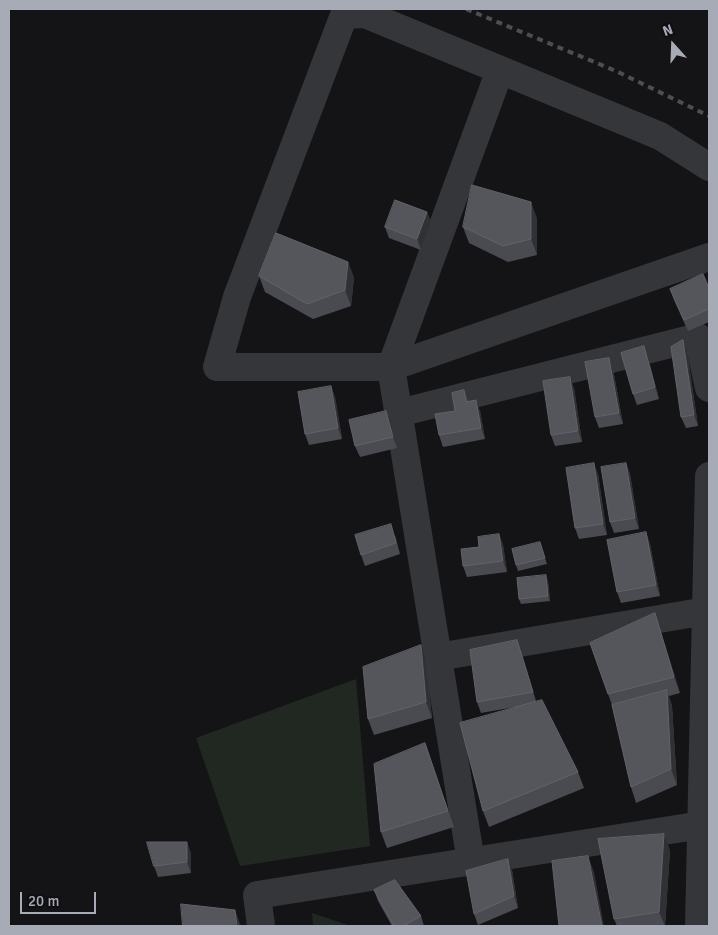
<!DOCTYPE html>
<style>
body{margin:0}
#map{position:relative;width:718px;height:935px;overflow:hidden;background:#141416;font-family:Signika,sans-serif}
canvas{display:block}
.frame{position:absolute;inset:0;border:10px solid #a7abb5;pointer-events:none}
.north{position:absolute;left:648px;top:20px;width:50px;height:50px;-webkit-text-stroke:4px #0f0f11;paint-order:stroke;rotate:340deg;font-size:14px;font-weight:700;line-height:20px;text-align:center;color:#a7abb5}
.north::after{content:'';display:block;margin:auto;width:18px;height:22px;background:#a7abb5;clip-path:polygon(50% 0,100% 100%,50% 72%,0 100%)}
.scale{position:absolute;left:20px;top:892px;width:76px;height:22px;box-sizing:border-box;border:2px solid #a7abb5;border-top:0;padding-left:6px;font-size:15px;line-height:18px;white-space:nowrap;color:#a7abb5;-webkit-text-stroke:4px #0f0f11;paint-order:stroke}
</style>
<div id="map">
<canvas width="718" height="935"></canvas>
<div class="frame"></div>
<div class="north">N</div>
<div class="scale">20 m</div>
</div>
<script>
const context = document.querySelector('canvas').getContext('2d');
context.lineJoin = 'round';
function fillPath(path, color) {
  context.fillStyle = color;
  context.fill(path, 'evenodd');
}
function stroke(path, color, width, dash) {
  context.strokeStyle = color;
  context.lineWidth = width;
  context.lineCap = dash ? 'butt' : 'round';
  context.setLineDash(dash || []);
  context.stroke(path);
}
fillPath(new Path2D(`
 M356,679L370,846L240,866L196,738Z
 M312,913L351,926H313Z`), '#202821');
stroke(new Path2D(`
 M709,167L660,136L365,14L344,15L237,297L217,367H391L709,257
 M399,413L698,337L709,388
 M438,657L706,611
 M471,862L391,367L500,70
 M261,926L257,895L702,825
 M699,926L709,476`), '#35363a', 28);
stroke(new Path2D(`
 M466,9L616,71L709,116`), '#4c4e53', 4, [6, 5]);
fillPath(new Path2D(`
 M427,212L431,223L421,250L389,238L385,227Z
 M537,218V255L508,262L469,243L463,227Z
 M348,262L354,278L351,306L313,319L265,292L259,276Z
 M709,288V322L688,331L674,300L670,289Z
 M644,346L648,357L659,399L637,405L633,394Z
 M687,351L698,426L686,428L681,417Z
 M609,358L613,369L623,424L599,428L595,417Z
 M331,386L335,397L342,439L309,445L305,434Z
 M574,388L582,442L555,446L551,435Z
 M464,390L468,401L480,411L485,439L443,447L439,435L455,411Z
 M391,422L397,448L360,457L355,446Z
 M626,463L630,474L639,529L614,533L610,522Z
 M598,474L607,535L579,539L575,528Z
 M646,532L650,544L660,596L621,603L617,592Z
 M499,534L503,545L507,572L467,577L463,566L479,547Z
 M395,535L400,554L365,566L361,555Z
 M540,542L547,564L518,571L516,565Z
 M548,581L550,601L521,604L519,599Z
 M660,629L680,693L669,696L672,706L677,785L636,803L631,787L612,705L590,643Z
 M521,651L536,701L578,772L584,788L489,827L483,811L515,707L481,713L477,702Z
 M426,661L432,718L374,735L368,719Z
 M425,743L454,827L387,848L381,832Z
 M670,850L665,926H617L614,919Z
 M191,853V873L158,877L154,866Z
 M512,870L518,908L478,925L474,914Z
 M374,890L421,916L424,926H392L378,901Z`), '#4a4b51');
fillPath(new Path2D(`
 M531,202L537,218V255L531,239Z
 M427,212L431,223L421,250L417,239Z
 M348,262L354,278L351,306L345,290Z
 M683,340L687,351L698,426L694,415Z
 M644,346L648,357L659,399L655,387Z
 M609,358L613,369L623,424L619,413Z
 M570,377L574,388L582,442L578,431Z
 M331,386L335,397L342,439L338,428Z
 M476,400L480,411L485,439L481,428Z
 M386,411L391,422L397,448L393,437Z
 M594,463L598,474L607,535L603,524Z
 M626,463L630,474L639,529L635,518Z
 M646,532L650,544L660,596L656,585Z
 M499,534L503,545L507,572L503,561Z
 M546,575L548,581L550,601L548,596Z
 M655,613L680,693L674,677Z
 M517,640L521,651L537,704L533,692Z
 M421,645L426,661L432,718L426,702Z
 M667,690L672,706L677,785L671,769Z
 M664,834L670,850L665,926L659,912Z
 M187,842L191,853V873L187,862Z
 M588,856L594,872L604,926H602Z
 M508,859L512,870L518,908L514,896Z
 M235,910L241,926H237Z`), '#303135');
const building = new Path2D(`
 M472,185L531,202V239L503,246L463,227Z
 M395,200L427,212L417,239L385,227Z
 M276,233L348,262L345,290L307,304L259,276Z
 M703,274L709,288V309L684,320L670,289Z
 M683,340L694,415L681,417L671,347Z
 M644,346L655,387L633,394L621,353Z
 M609,358L619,413L595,417L585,362Z
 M570,377L578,431L551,435L543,381Z
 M331,386L338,428L305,434L298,392Z
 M464,390L466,402L476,400L481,428L439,435L435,414L455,411L452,393Z
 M386,411L393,437L355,446L349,420Z
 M594,463L603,524L575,528L566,468Z
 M626,463L635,518L610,522L601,467Z
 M391,524L396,543L361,555L355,535Z
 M646,532L656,585L617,592L607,540Z
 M499,534L503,561L463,566L461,549L479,547L478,537Z
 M540,542L545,558L516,565L512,549Z
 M546,575L548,596L519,599L517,578Z
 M655,613L674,677L608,694L590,643Z
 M517,640L533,692L477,702L470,650Z
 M421,645L426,702L368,719L363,667Z
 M667,690L671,769L631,787L612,705Z
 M542,700L578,772L483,811L460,723Z
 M425,743L448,811L381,832L374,764Z
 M664,834L659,912L614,919L598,839Z
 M147,842H187V862L154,866Z
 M588,856L602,926H559L552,861Z
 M508,859L514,896L474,914L466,871Z
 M395,880L421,916L403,926H394L374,890Z
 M181,904L235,910L237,926H183Z`);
fillPath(building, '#54565b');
stroke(building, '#616369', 1);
</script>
